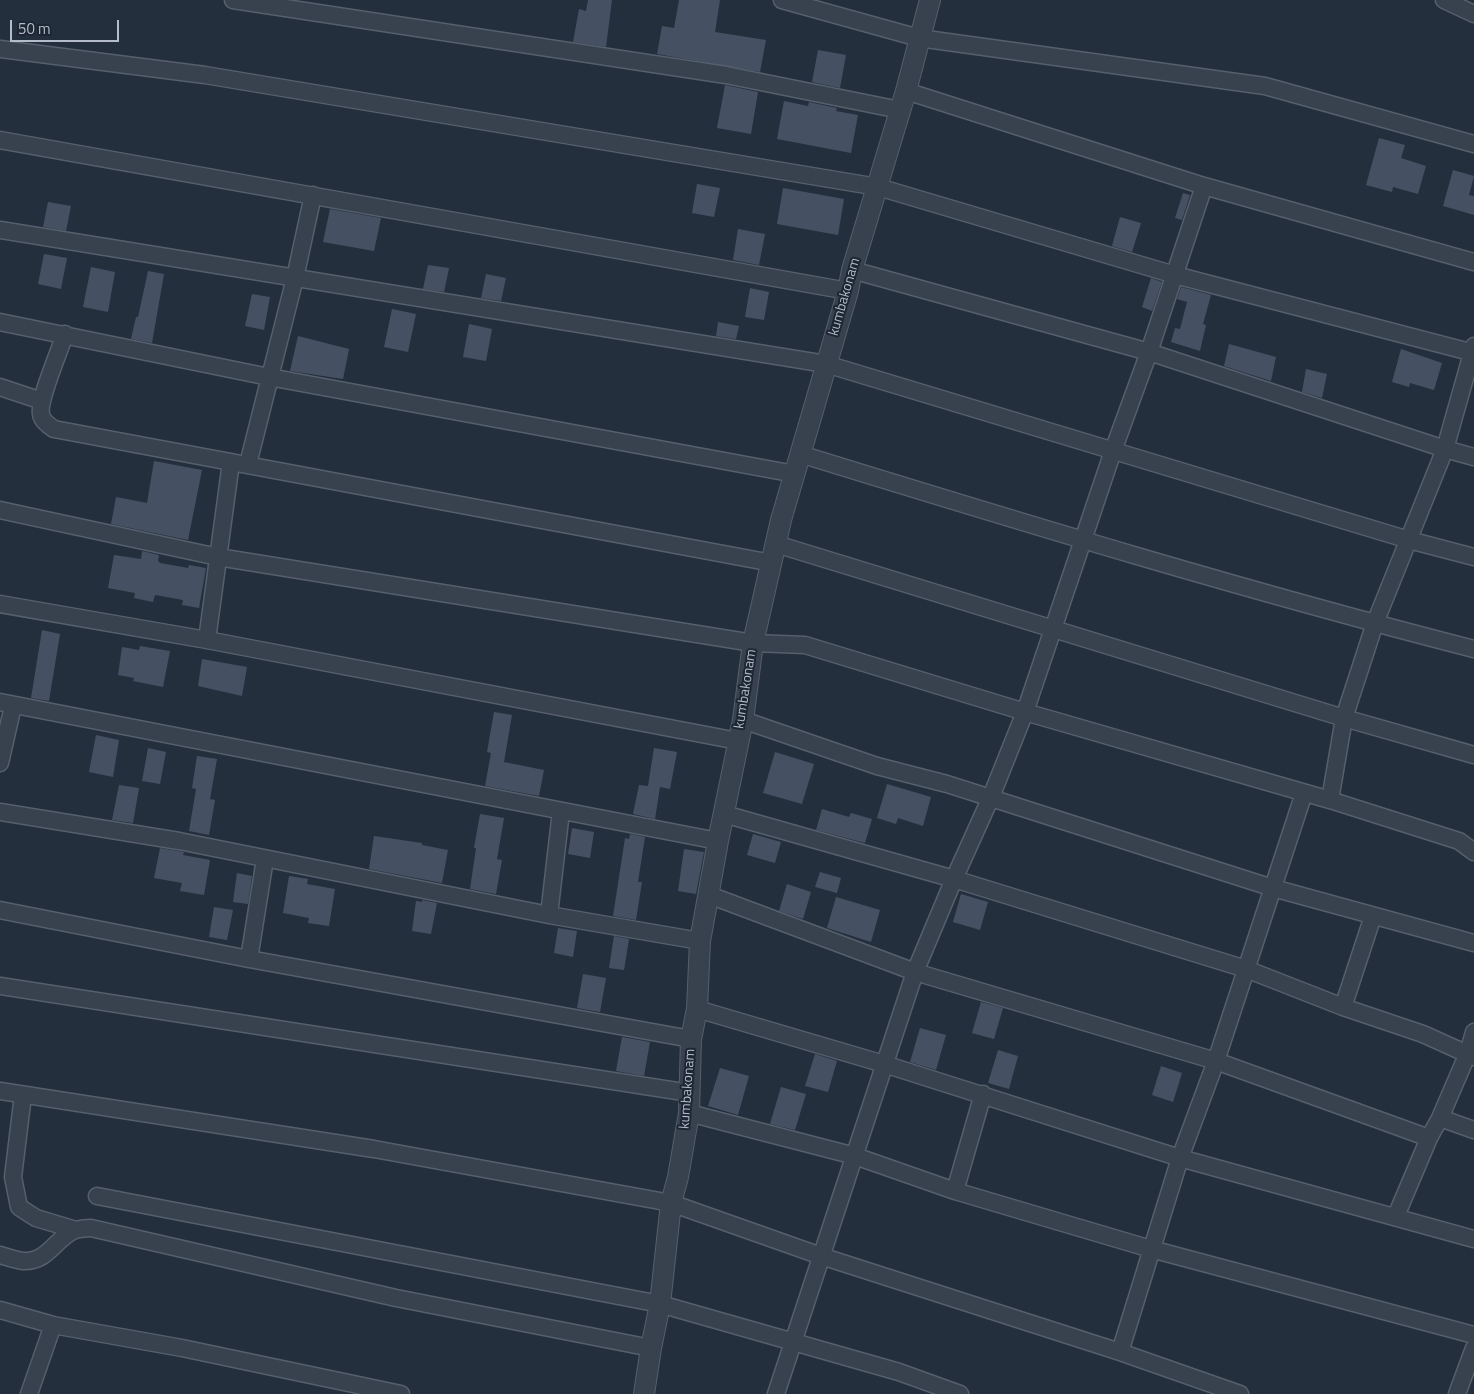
<!DOCTYPE html>
<style>
body{margin:0}
#map{position:relative;width:1474px;height:1394px;overflow:hidden;background:#242f3e;font-family:"Titillium Web",sans-serif}
canvas{display:block}
.scale{position:absolute;left:10px;top:20px;width:109px;height:22px;box-sizing:border-box;border:2px solid #b4bcc9;border-top:0;padding-left:6px;font-size:15px;line-height:18px;white-space:nowrap;color:#b4bcc9;-webkit-text-stroke:4px #1d2633;paint-order:stroke}
</style>
<div id="map">
<canvas width="1474" height="1394"></canvas>
<div class="scale">50 m</div>
</div>
<script>
const context = document.querySelector('canvas').getContext('2d');
context.lineJoin = 'round';
function fillPath(path, color) {
  context.fillStyle = color;
  context.fill(path, 'evenodd');
}
function stroke(path, color, width, dash) {
  context.strokeStyle = color;
  context.lineWidth = width;
  context.lineCap = dash ? 'butt' : 'round';
  context.setLineDash(dash || []);
  context.stroke(path);
}
function write(font, color, halo, rows, align = 'center') {
  context.font = font + ' "Titillium Web",sans-serif';
  context.lineWidth = 4;
  context.setLineDash([]);
  context.textBaseline = 'middle';
  context.strokeStyle = halo;
  context.fillStyle = color;
  for (const [text, x, y, turn = 0] of rows) {
    context.save();
    context.translate(x, y);
    context.rotate((+turn || 0) * Math.PI / 180);
    context.textAlign = isNaN(turn) ? turn : align;
    if (halo) context.strokeText(text, 0, 0);
    context.fillText(text, 0, 0);
    context.restore();
  }
}
fillPath(new Path2D(`
 M588,0H612L606,47L573,42L579,9L586,11Z
 M679,0H720L715,32L766,40L760,72L657,54L662,26L674,28Z
 M818,50L846,55L840,88L812,82Z
 M725,85L758,92L751,134L717,128Z
 M784,101L808,106L809,102L837,108L836,111L858,115L851,153L777,139Z
 M1379,138L1405,145L1401,158L1426,166L1418,194L1393,187L1392,192L1366,185Z
 M1453,170L1474,176L1469,195L1474,196V215L1443,206Z
 M697,184L720,188L714,217L692,213Z
 M783,188L844,199L838,235L777,224Z
 M1183,193L1190,195L1182,220L1175,218Z
 M48,202L71,206L66,231L43,227Z
 M330,209L381,218L374,251L323,242Z
 M1120,217L1141,223L1132,252L1112,246Z
 M738,229L765,234L759,265L733,260Z
 M44,254L67,258L61,289L38,284Z
 M428,265L449,268L444,292L423,289Z
 M91,267L115,272L108,312L83,307Z
 M148,271L164,274L152,343L131,339L136,317H138Z
 M486,274L506,278L501,301L481,298Z
 M1151,278L1162,282L1152,311L1142,307Z
 M1181,287L1211,295L1203,324L1206,325L1200,351L1171,342L1175,328L1180,329L1187,302L1177,299Z
 M750,288L769,292L764,320L745,317Z
 M252,294L270,297L264,330L245,326Z
 M392,309L416,314L408,352L384,347Z
 M718,322L739,326L736,339L716,336Z
 M469,324L492,329L486,361L463,357Z
 M298,336L349,349L343,379L290,371Z
 M1229,344L1276,357L1271,381L1224,366Z
 M1401,349L1442,363L1434,390L1410,383L1409,387L1392,382Z
 M1306,369L1327,374L1322,398L1302,392Z
 M154,461L202,470L188,540L111,524L116,497L147,503Z
 M142,551L159,555L158,561L160,563L188,568L189,565L206,568L199,608L182,605L183,600L155,595L153,602L134,598L135,593L108,588L114,555L141,559Z
 M42,630L60,634L49,701L31,698Z
 M140,646L170,651L163,687L133,681L134,678L118,675L122,647L139,650Z
 M202,659L247,667L242,696L198,686Z
 M494,712L512,715L504,762L544,770L539,796L485,786L491,753L487,752Z
 M96,735L119,740L113,777L89,772Z
 M148,748L166,752L160,784L142,781Z
 M654,748L677,752L670,789L660,787L655,819L633,814L639,785L648,786Z
 M775,752L814,764L802,804L763,793Z
 M197,756L217,759L210,799L215,800L209,835L189,831L196,789L192,788Z
 M887,784L931,797L923,826L898,818L896,824L877,818Z
 M119,785L139,788L133,823L112,820Z
 M822,809L849,817L851,813L872,819L865,843L816,830Z
 M480,814L504,818L497,859L502,860L496,894L470,889L476,848H474Z
 M572,828L594,832L590,858L568,854Z
 M630,834L645,837L638,882H642L636,920L613,916L625,838L629,839Z
 M753,834L781,842L775,863L747,855Z
 M374,836L422,843V845L448,850L442,883L369,869Z
 M160,848L184,852L183,855L210,860L204,895L180,891L182,883L154,878Z
 M684,849L704,852L696,894L678,891Z
 M820,872L841,878L837,893L815,887Z
 M237,873L252,876L248,904L233,902Z
 M289,876L308,879L307,884L335,889L329,926L308,923L309,918L283,913Z
 M787,884L811,892L803,919L779,911Z
 M961,894L988,902L980,930L953,922Z
 M836,897L880,910L871,942L827,928Z
 M422,900L437,903L431,934L412,931L416,901L422,902Z
 M214,907L233,910L227,940L209,937Z
 M558,928L577,931L573,957L554,953Z
 M614,936L629,939L624,970L609,968Z
 M583,974L606,978L600,1012L577,1008Z
 M981,1002L1003,1008L994,1039L972,1033Z
 M920,1028L946,1035L936,1070L910,1062Z
 M622,1037L650,1042L644,1076L616,1071Z
 M998,1050L1018,1056L1009,1089L988,1083Z
 M815,1054L837,1061L828,1092L805,1086Z
 M1161,1066L1182,1073L1173,1102L1152,1095Z
 M720,1068L749,1076L738,1115L708,1106Z
 M781,1087L806,1094L795,1130L770,1124Z`), '#455162');
const minor = new Path2D(`
 M233,0L726,75L900,110
 M782,0L919,38L1265,86L1474,144
 M1444,0L1474,14
 M0,49L205,75L878,187L1175,275L1474,353
 M906,91L1204,186L1474,262
 M0,140L848,291
 M0,230L826,364L1409,540L1474,557
 M852,270L1149,352L1445,449L1474,457
 M0,322L269,377L795,474
 M65,334C60,350 38,400 41,414C42,421 48,425 54,429L772,563
 M0,387L42,401
 M800,454C1024,523 1247,591 1474,649
 M248,464L295,278L313,195
 M0,510L218,557L753,643L805,645L1025,712L1330,800L1459,841L1474,852
 M776,544L1344,718L1474,755
 M0,604L207,640L738,741
 M207,640L231,462
 M0,702L718,841
 M743,720L877,766L947,784L1273,888L1474,943
 M0,763L13,706
 M1330,800L1344,718L1375,623L1445,449L1474,346
 M0,812L179,841L549,915L700,941
 M724,814L954,879L1246,969L1343,1007L1423,1034L1474,1057
 M709,895L915,972L1216,1061L1429,1138
 M0,910L249,959L691,1039
 M549,915L561,811
 M249,959L265,859
 M0,986L690,1093
 M1343,1007L1373,916
 M697,1009L884,1064L1180,1158L1474,1239
 M0,1091L374,1149L671,1203L821,1256L1120,1352L1240,1394
 M23,1095L13,1177L19,1207L36,1218L76,1230
 M689,1113L855,1156L955,1191L1151,1249L1474,1335
 M1440,1118L1474,1130
 M955,1191L983,1094
 M97,1196L660,1304L899,1372L960,1394
 M1396,1216L1429,1138L1440,1118L1468,1053L1474,1032
 M0,1255C7,1257 15,1260 23,1261C49,1262 55,1238 75,1230C80,1229 86,1228 91,1228L396,1298L651,1348
 M0,1310L53,1325L182,1348L401,1394
 M1120,1352L1180,1158L1216,1061L1304,793
 M29,1394L53,1325
 M776,1394L915,972L954,879L991,797L1025,712L1113,451L1149,352L1204,186
 M1457,1394L1474,1348`);
const tertiary = new Path2D(`
 M644,1394L651,1348L660,1304L671,1203L678,1177L689,1113L691,1039L697,1009L700,941L718,841L743,720L753,643L781,520L848,291L852,270L906,91L930,0`);
stroke(minor, '#565f6c', 19);
stroke(tertiary, '#565f6c', 22);
stroke(minor, '#38414e', 16);
stroke(tertiary, '#38414e', 20);
write('14px', '#b4bcc9', '#1d2633', [
 ["kumbakonam",845,297,-74],
 ["kumbakonam",746,689,-81],
 ["kumbakonam",688,1089,-86]
]);
</script>
